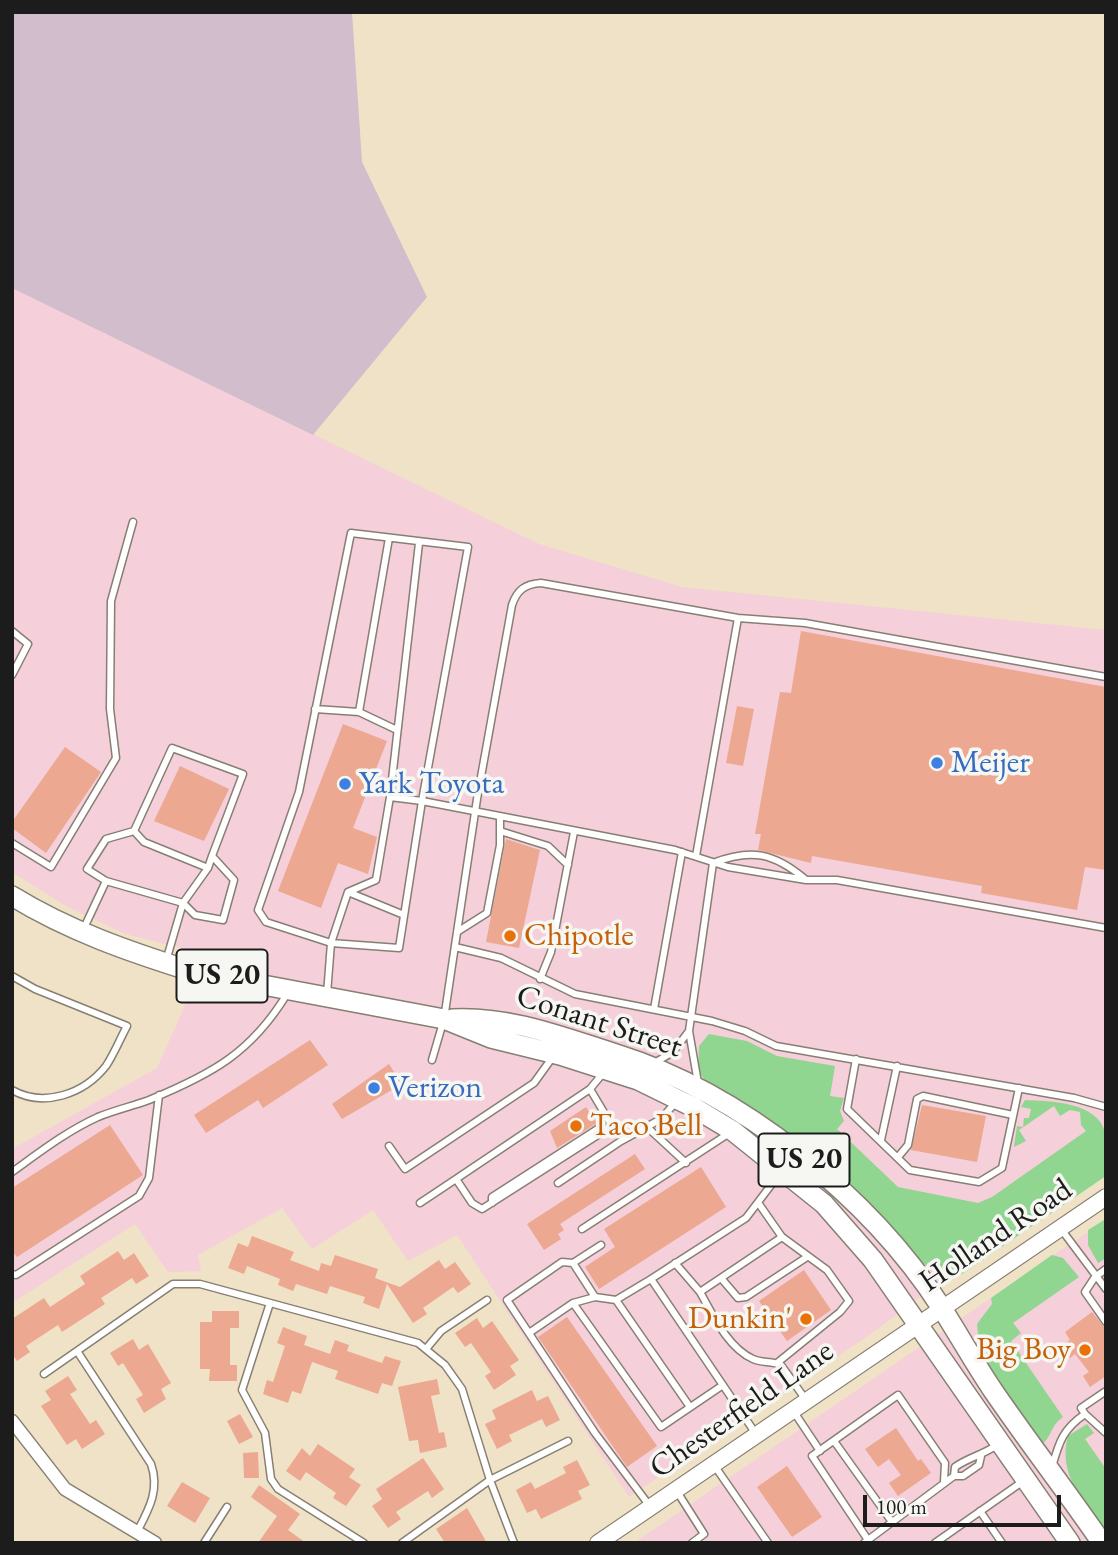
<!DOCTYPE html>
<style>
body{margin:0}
#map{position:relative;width:1118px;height:1555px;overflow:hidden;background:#f0e2c7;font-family:"EB Garamond",serif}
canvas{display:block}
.frame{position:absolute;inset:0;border:14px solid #1c1c1c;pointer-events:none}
.scale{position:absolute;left:863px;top:1495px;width:198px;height:32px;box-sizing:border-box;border:4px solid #1c1c1c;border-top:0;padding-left:9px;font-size:21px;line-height:24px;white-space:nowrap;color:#1c1c1c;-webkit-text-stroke:5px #f6f6f2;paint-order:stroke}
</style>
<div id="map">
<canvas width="1118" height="1555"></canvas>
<div class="frame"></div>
<div class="scale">100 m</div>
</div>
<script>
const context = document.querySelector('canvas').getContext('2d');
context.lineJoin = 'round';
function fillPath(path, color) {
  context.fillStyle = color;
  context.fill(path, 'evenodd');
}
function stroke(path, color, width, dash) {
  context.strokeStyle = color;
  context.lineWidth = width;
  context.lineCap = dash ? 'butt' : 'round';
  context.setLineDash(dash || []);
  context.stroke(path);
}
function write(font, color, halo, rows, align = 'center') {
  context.font = font + ' "EB Garamond",serif';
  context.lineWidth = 7;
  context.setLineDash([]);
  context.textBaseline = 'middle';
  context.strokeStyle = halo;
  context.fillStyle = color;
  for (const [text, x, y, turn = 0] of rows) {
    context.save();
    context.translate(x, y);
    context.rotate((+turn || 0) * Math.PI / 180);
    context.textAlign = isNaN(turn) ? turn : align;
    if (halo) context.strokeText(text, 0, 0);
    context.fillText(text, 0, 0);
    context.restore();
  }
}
fillPath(new Path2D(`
 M12,288L539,544L682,587L1106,630V1169L961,1266L875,1331L629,1497L457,1235L408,1261L373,1210L312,1249L282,1208L198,1255L201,1271L168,1272L135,1224L12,1303V1149L157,1068L188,999L198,952L125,934L64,905L12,872Z
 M1106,1220V1543H634L1039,1265Z`), '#f5cfd9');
fillPath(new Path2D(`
 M12,12H352L362,162L427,297L313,435L12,288Z`), '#d1bdcb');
fillPath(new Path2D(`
 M709,1034L747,1041L777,1056L835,1066L830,1096L844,1098L840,1111L844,1121L837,1129L898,1187L978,1203L992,1197L1086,1131L1081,1125L1080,1112L1070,1110L1060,1116L1054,1106L1019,1130L1026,1141L1014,1147L1017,1126L1023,1127L1024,1118H1029L1031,1109L1021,1107L1025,1100C1051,1101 1097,1102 1105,1132C1109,1145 1106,1163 1106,1176L962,1274C942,1279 928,1267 913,1256L704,1079L698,1070L699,1046Z
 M1104,1220L1106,1258L1098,1263L1088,1245V1230Z
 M1052,1255L1063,1258L1079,1277L1013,1323L1021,1333L1011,1341L1063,1417C1050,1426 1052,1437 1042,1444L980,1353L977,1324L992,1304L991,1298Z
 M1087,1424L1094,1433L1085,1439L1106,1469V1533C1085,1503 1057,1475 1068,1436Z`), '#90d690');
fillPath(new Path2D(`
 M801,631L1106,687V870L1085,867L1077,910L981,893L982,886L812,856L811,863L758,850L761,834H755L780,692L791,693Z
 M737,706L754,709L743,766L726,763Z
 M343,724L387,741L353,828L377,837L368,874L338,863L321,908L278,891Z
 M65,747L101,772L46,853L12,828V822Z
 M180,766L229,789L204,841L154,821Z
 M506,839L540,850L519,948L486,942Z
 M310,1040L328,1065L263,1108L258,1100L206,1133L194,1115Z
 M389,1064L402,1084L342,1119L332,1104Z
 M922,1105L986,1116L977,1162L911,1150Z
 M586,1107L597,1123L557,1148L550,1131Z
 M110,1125L143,1175L17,1257L12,1251V1188Z
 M635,1154L645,1169L560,1224L564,1230L558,1234L561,1239L544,1250L527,1224Z
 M701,1167L726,1207L599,1289L585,1267L615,1247L604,1229Z
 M252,1236L294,1252L290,1260L319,1271L321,1263L331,1266L335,1255L378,1269L375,1278L400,1287L439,1260L445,1269L455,1262L471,1284L458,1293L453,1287L423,1308L427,1314L413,1323L387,1284L379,1309L363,1303L365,1297L330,1286L327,1294L296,1284L293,1291L278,1285L280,1279L247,1266L244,1274L228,1268L238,1243L248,1247Z
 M118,1251L124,1260L134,1253L149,1276L136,1284L132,1278L101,1298L105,1304L62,1332L58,1325L26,1346L30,1352L17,1361L12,1354V1319L44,1298L50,1307L85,1284L80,1276Z
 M804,1270L831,1310L787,1341L759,1301Z
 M212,1311H239V1328H230V1365H237V1381H209L210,1369H200V1322H212Z
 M1092,1312L1106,1329V1376L1090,1387L1083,1376L1089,1372L1075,1354L1070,1358L1061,1346L1070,1340L1065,1332Z
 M567,1317L657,1446L627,1467L538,1337Z
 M477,1318L483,1328L492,1321L519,1360L510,1366L516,1375L494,1390L485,1376L491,1372L471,1343L465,1347L455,1333Z
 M283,1327L307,1336L304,1345L330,1354L335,1340L349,1345L347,1351L382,1363L385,1356L401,1361L392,1386L382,1383L378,1394L335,1379L338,1371L312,1362L301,1394L292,1391L288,1403L263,1394L267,1380L273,1382L285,1346L277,1343Z
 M133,1339L139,1350L148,1344L171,1383L161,1389L166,1399L144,1413L136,1399L143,1395L123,1363L118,1366L110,1353Z
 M68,1376L77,1390L70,1394L90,1424L96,1420L105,1434L82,1449L76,1439L67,1445L41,1406L51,1400L45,1391Z
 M437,1379L440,1394L431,1396L439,1433L444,1432L447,1447L420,1453L418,1440L409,1441L398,1387Z
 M532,1390L537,1401L548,1396L560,1420L546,1427L542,1419L509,1435L512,1441L497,1449L485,1424L496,1419L492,1410Z
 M240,1414L253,1437L239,1444L227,1421Z
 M896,1428L918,1461L921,1459L931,1473L898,1496L889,1483L901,1475L889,1459L878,1467L865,1449Z
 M318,1444L355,1469L349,1477L361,1485L346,1506L333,1498L336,1493L306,1472L300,1481L286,1471L302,1448L310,1456Z
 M258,1452L259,1478H244L243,1453Z
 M423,1458L444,1489L432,1498L428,1491L396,1512L401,1519L388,1528L372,1506L382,1499L376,1489Z
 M577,1460L590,1485L578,1491L582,1499L541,1519L536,1509L527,1513L516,1490L531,1482L535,1489L566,1473L563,1467Z
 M787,1466L822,1517L792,1537L757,1487Z
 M182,1482L210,1498L195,1523L167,1506Z
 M259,1485L300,1514L288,1530L306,1543H258L277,1516L251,1497Z
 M467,1508L487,1543H445L436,1529Z`), '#eca891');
const service = new Path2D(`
 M389,538L359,712L397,730
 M12,631L28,644L12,675
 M315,709L359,712
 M390,797L422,801L399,948L331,943L266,922L258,910L299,792L351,533L468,547L422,801L675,850L728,867L806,880H837L1106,928
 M134,831L144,842L208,868
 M500,831L548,846L568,865
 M12,843L51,867L116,758L110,709L111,601L133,522
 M696,856L738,618
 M106,881L87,869L106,839L134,831L172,748L243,774L212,856L208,868L183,903L195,915L223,920L234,880L212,856
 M348,892L404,915
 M84,928L106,881L183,903L166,961
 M457,932L487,913L500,845V818
 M455,947L501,958L575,994L712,1021L745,1031L776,1046L1074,1098L1106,1107
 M12,976L35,989L127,1026C120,1039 114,1054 106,1066C84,1094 44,1108 12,1090
 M540,979L551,952L574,832
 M327,994L331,943L348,892L376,880L390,797L419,543
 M654,1009L682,852
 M856,1059L847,1109L910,1170L979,1182L1002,1168L1019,1088
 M432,1060L444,1019L477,799L512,605C517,590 525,584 541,583L738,618L805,623L1106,677
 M656,1062L673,1052L689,1031
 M698,1083L689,1031L713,863C751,848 774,853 805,879
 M590,1089L612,1126L482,1209L472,1203L456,1179L590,1089L604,1072
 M647,1127L686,1163
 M881,1140L897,1066
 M389,1146L405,1169L534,1083L552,1058
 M898,1157L908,1145L917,1099L923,1096L1013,1115
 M12,1172C40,1152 67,1131 98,1117C115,1110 133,1106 149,1100C212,1074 251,1053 287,994
 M558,1183L621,1141L661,1119L675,1103
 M420,1203L456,1179
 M492,1203V1197L599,1128L607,1129
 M582,1229L731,1132
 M1061,1229L1106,1289
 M573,1263L562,1262L507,1300L595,1433L649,1505
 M675,1263L700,1292L782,1237L759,1204
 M1106,1269L1095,1277L1085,1292L1106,1322
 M12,1274L16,1275L139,1196L149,1178L159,1095
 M721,1278L738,1298L746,1297L807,1257
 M700,1292C713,1315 728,1348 753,1359C761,1363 772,1361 781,1365L806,1400
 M595,1297L573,1263L601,1245
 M616,1300L690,1407
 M270,1303L242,1390L265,1433L271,1479L278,1489L364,1543
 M573,1303L661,1427L723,1385
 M529,1333L573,1303L595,1297L616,1300L651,1279
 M426,1349L441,1331L487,1300
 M77,1351L151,1464C160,1490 149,1509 137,1532
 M777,1363L840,1312L849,1301L827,1270L782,1237
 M44,1374L173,1284H200L418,1343L445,1365L462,1389L490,1480L514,1543
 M794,1412L820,1451
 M1085,1414L1106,1433
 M756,1434L651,1279L746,1218L781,1172
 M834,1441L892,1522
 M981,1456L979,1465L963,1476H954L955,1467C969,1457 983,1455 997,1445
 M714,1465L768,1543
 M1052,1467C1059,1442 1063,1429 1085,1414L1081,1408L1106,1391
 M676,1490L704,1534L692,1543
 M980,1511L1002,1543
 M868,1540L812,1456L898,1395L945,1463L944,1482
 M204,1543L227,1507
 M402,1543L490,1480L568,1441
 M864,1543L954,1476
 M935,1543L1022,1482`);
const minor = new Path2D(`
 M12,1421L65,1489L155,1543`);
const tertiary = new Path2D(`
 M598,1543L1106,1197`);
const primary = new Path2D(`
 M12,896C69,931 130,952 194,972L444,1019L491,1038L560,1055L638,1080L693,1107L733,1131L824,1204L873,1260L1070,1543
 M452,1019C510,1016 562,1037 616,1054C741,1093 870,1197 941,1307C959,1335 975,1364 994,1392C1029,1443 1067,1492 1102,1543`);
stroke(service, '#867f72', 9);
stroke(minor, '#867f72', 15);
stroke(tertiary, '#867f72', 18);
stroke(primary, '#867f72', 22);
stroke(service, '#fff', 6);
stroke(minor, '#fff', 12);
stroke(tertiary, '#fff', 16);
stroke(primary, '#fff', 19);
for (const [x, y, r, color] of [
 [937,763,7,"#3f7fe0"],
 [345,784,7,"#3f7fe0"],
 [510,936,7,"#e8710a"],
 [374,1088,7,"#3f7fe0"],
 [576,1126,7,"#e8710a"],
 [806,1319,7,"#e8710a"],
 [1085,1350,7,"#e8710a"]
]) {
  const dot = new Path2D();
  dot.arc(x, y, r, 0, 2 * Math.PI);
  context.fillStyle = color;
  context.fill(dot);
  stroke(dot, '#f6f6f2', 2.5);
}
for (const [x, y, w] of [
 [222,976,91],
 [804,1160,91]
]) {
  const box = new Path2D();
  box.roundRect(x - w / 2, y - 26.5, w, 53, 5);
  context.fillStyle = '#f6f6f2';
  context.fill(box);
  stroke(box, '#1c1c1c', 2);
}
write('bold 30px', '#1c1c1c', null, [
 ["US 20",222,976],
 ["US 20",804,1160]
]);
write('32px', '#366cbe', '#f6f6f2', [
 ["Meijer",951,763],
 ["Yark Toyota",359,784],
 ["Verizon",388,1088]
], 'left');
write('32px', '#c56008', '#f6f6f2', [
 ["Chipotle",524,936],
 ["Taco Bell",590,1126],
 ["Dunkin'",792,1319,"right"],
 ["Big Boy",1071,1350,"right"]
], 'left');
write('32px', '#1c1c1c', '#f6f6f2', [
 ["Conant Street",599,1022,18],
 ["Holland Road",996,1236,-34],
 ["Chesterfield Lane",742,1410,-35]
]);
</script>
